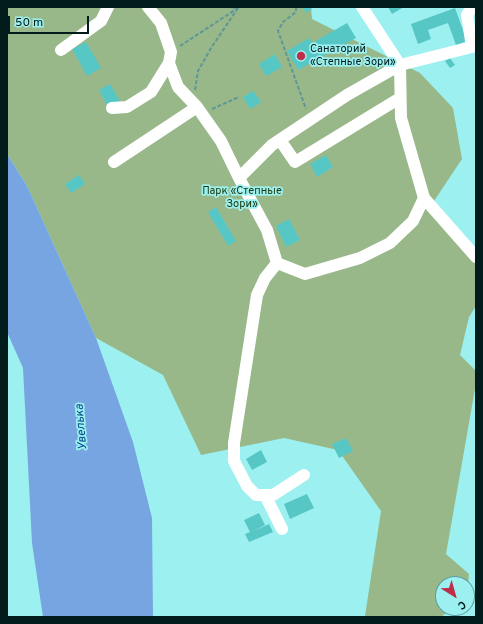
<!DOCTYPE html>
<meta charset="utf-8">
<style>
body{margin:0}
#map{position:relative;width:483px;height:624px;overflow:hidden;background:#9cf0ef;font-family:Overpass,sans-serif}
canvas{display:block}
.frame{position:absolute;inset:0;border:8px solid #021c1c;pointer-events:none}
.north{position:absolute;left:435px;top:576px;width:40px;height:40px;box-sizing:border-box;background:#9cf0ef;border:1px solid #5e9b9b;border-radius:50%;rotate:143deg;font-size:11px;font-weight:700;line-height:16px;text-align:center;color:#021c1c}
.north::after{content:'';display:block;margin:auto;width:14px;height:18px;background:#be2d49;clip-path:polygon(50% 0,100% 100%,50% 72%,0 100%)}
.scale{position:absolute;left:8px;top:16px;width:81px;height:18px;box-sizing:border-box;border:2px solid #021c1c;border-top:0;padding-left:5px;font-size:12px;line-height:14px;white-space:nowrap;color:#021c1c;-webkit-text-stroke:3px #9cf0ef;paint-order:stroke}
</style>
<div id="map">
<canvas width="483" height="624"></canvas>
<div class="frame"></div>
<div class="north">С</div>
<div class="scale">50 m</div>
</div>
<script>
const context = document.querySelector('canvas').getContext('2d');
context.lineJoin = 'round';
function fillPath(path, color) {
  context.fillStyle = color;
  context.fill(path, 'evenodd');
}
function stroke(path, color, width, dash) {
  context.strokeStyle = color;
  context.lineWidth = width;
  context.lineCap = dash ? 'butt' : 'round';
  context.setLineDash(dash || []);
  context.stroke(path);
}
function write(font, color, halo, rows, align = 'center') {
  context.font = font + ' Overpass,sans-serif';
  context.lineWidth = 3.5;
  context.setLineDash([]);
  context.textBaseline = 'middle';
  context.strokeStyle = halo;
  context.fillStyle = color;
  for (const [text, x, y, turn = 0] of rows) {
    context.save();
    context.translate(x, y);
    context.rotate((+turn || 0) * Math.PI / 180);
    context.textAlign = isNaN(turn) ? turn : align;
    if (halo) context.strokeText(text, 0, 0);
    context.fillText(text, 0, 0);
    context.restore();
  }
}
fillPath(new Path2D(`
 M7,7H311L312,19L420,73L453,108L462,159L434,201L476,251V306L469,317L460,355L476,371V383L446,554L469,574L467,596V584H443V608H453L441,617H381L365,616L381,511L338,450L284,438L201,455L163,375L96,338L27,186L7,154Z`), '#99b889');
fillPath(new Path2D(`
 M7,154L27,186L96,338L133,442L152,518L153,617H43L32,543L23,368L7,332Z`), '#77a5e1');
fillPath(new Path2D(`
 M304,7H310L312,9L306,13L303,8Z
 M388,7H404L392,14Z
 M455,8L467,41L456,45L448,23L428,30L431,39L418,44L411,24Z
 M347,23L356,38L298,70L287,51L309,38L312,43Z
 M86,42L101,68L87,76L72,49Z
 M275,54L282,67L266,76L259,64Z
 M450,58L455,65L450,68L445,61Z
 M110,84L120,101L108,107L99,90Z
 M253,91L261,102L250,109L243,97Z
 M326,155L333,167L317,177L310,164Z
 M79,175L85,184L71,193L65,184Z
 M216,207L236,241L228,246L208,212Z
 M289,219L300,240L286,247L276,226Z
 M346,438L353,451L339,458L332,444Z
 M261,450L267,462L252,470L246,459Z
 M307,494L314,508L290,519L284,504Z
 M259,513L265,525L254,531L269,524L273,532L249,542L245,534L250,532L244,520Z`), '#57c7c6');
stroke(new Path2D(`
 M296,7V12L283,22L278,31L306,109
 M180,46L238,8L228,7
 M195,90L198,71L211,48L238,8L239,7
 M212,109L239,97`), '#5c9897', 2, [4, 2]);
stroke(new Path2D(`
 M148,7L161,23L171,52L169,63L178,87L197,107L221,141L239,178L267,230L277,263L305,274L360,258L390,243L413,221L424,198L401,118L400,65L362,7
 M61,50L101,21L108,7
 M112,108L127,107L151,92L169,63
 M280,140L295,162L400,98
 M114,162L197,107
 M239,178L272,145L347,95L400,65L472,47L467,15L472,7
 M424,198L476,257
 M277,263L265,278L257,295L234,443V461L247,486L256,495H273L304,475
 M265,495L282,529`), '#fff', 12);
for (const [x, y, r, color] of [
 [301,56,5,"#be2d49"]
]) {
  const dot = new Path2D();
  dot.arc(x, y, r, 0, 2 * Math.PI);
  context.fillStyle = color;
  context.fill(dot);
  stroke(dot, '#9cf0ef', 1.5);
}
write('11px', '#021c1c', '#9cf0ef', [
 ["Санаторий",310,50],
 ["«Степные Зори»",310,63]
], 'left');
write('11px', '#1d380a', '#9cf0ef', [
 ["Парк «Степные",242,192],
 ["Зори»",242,205]
]);
write('italic 12px', '#004388', '#9cf0ef', [
 ["Увелька",82,427,-95]
]);
</script>
